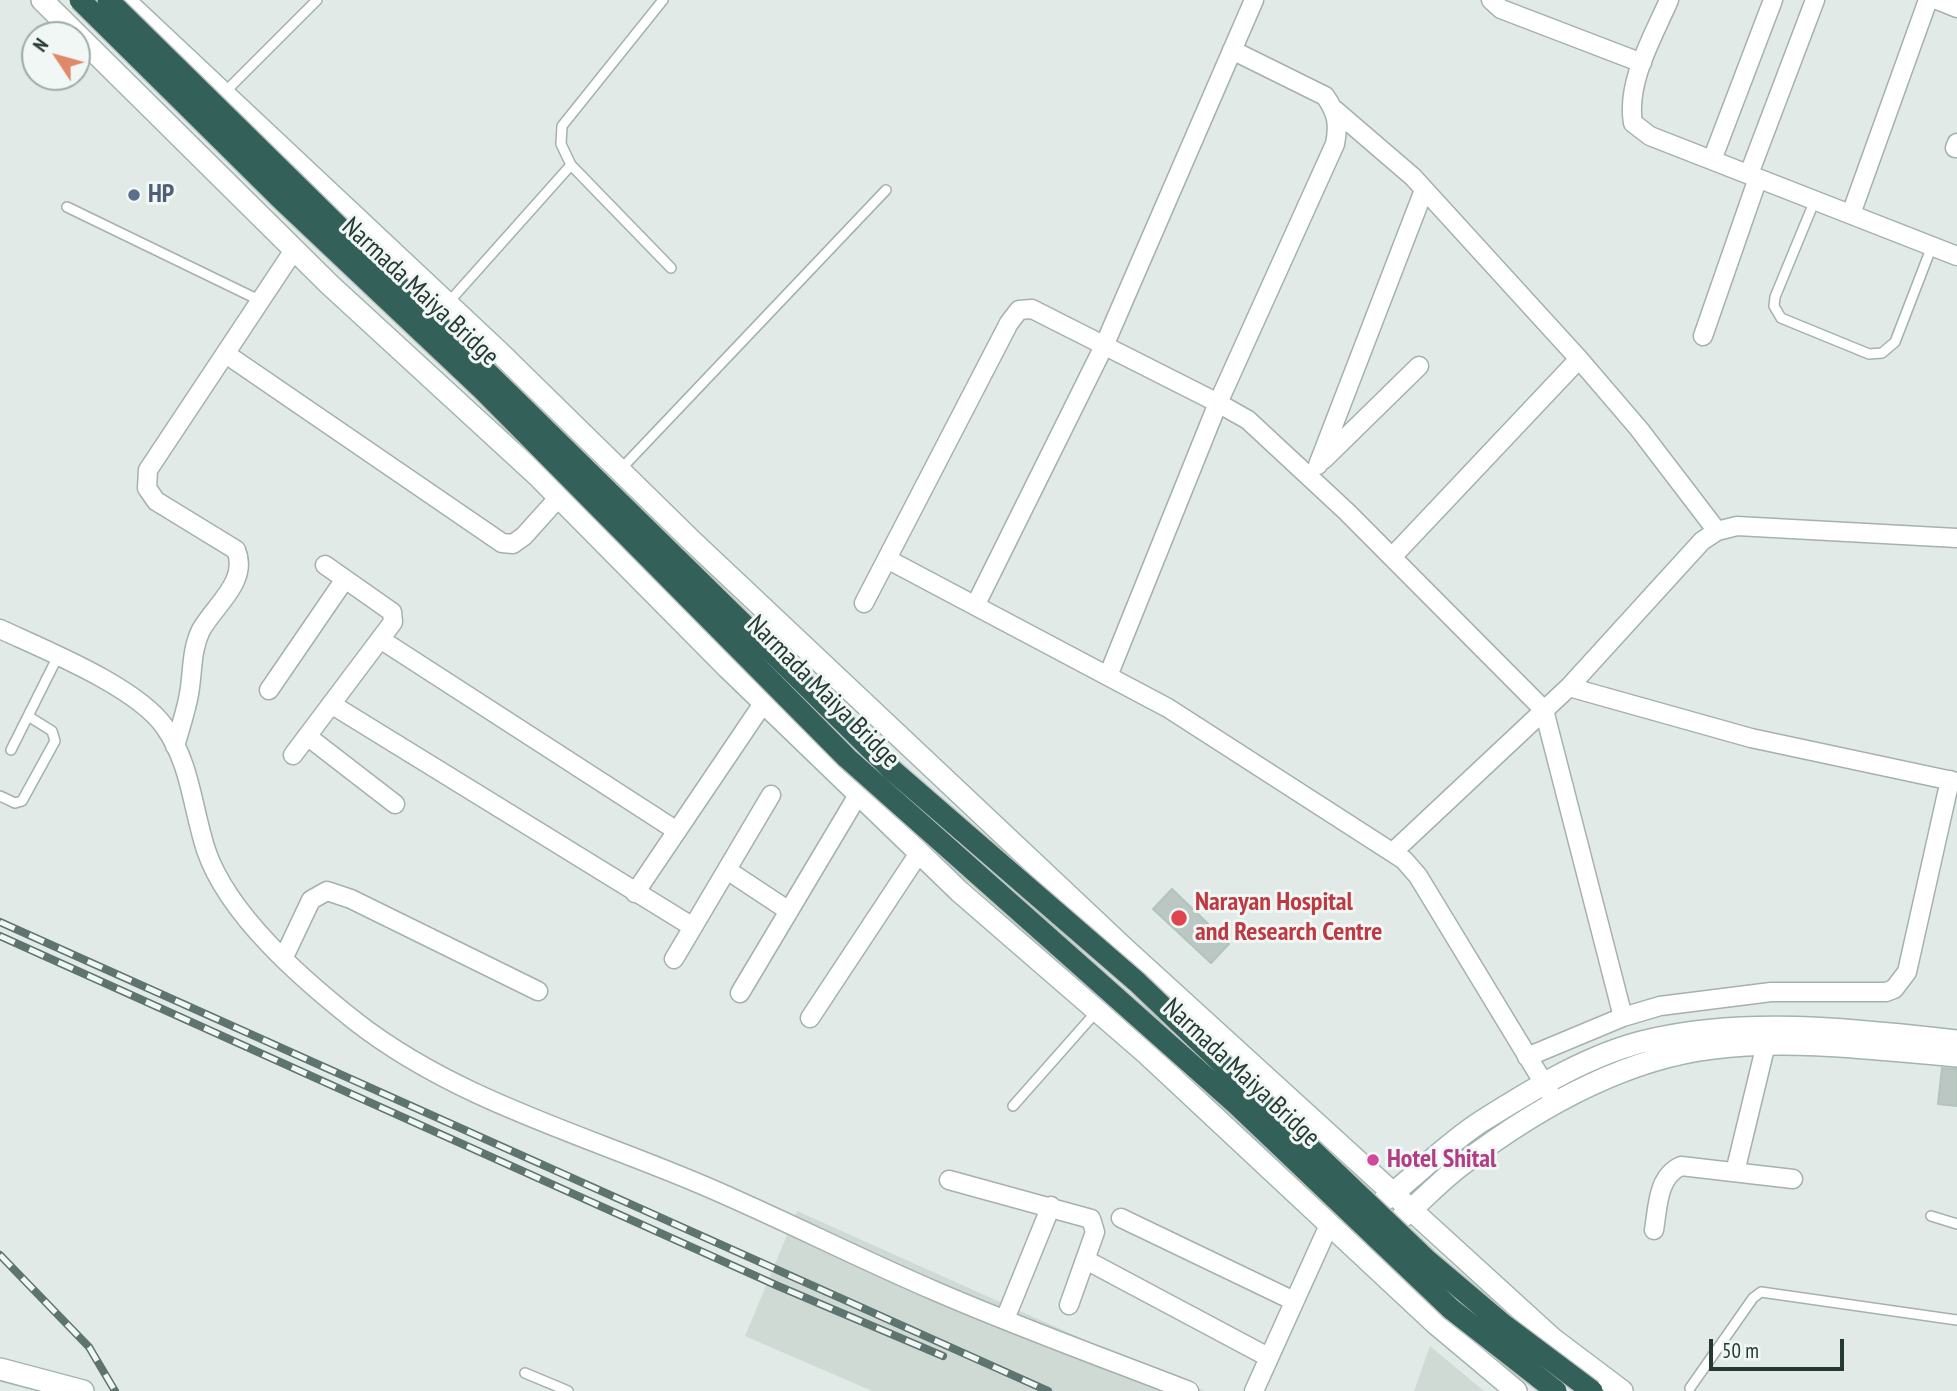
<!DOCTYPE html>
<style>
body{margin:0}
#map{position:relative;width:1957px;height:1391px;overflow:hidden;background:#e1eae6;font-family:"PT Sans Narrow",sans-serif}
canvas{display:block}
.north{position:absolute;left:21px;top:21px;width:70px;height:70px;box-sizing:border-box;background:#f1f7f4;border:2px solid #9faba7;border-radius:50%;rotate:306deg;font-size:19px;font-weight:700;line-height:28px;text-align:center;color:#243933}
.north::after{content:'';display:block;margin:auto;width:24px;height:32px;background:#e08969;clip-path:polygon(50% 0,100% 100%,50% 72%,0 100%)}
.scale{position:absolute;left:1709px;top:1339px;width:135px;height:32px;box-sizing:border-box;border:4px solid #243933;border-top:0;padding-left:9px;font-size:21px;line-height:24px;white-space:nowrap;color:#243933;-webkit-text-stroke:5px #f1f7f4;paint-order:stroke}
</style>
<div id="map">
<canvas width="1957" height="1391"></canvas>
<div class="north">N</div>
<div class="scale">50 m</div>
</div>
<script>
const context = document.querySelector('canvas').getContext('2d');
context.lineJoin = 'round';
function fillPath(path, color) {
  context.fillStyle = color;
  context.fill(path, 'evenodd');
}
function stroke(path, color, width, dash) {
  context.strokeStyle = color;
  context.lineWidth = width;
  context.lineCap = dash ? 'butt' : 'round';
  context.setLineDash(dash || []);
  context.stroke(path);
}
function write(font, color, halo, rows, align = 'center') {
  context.font = font + ' "PT Sans Narrow",sans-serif';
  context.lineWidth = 6;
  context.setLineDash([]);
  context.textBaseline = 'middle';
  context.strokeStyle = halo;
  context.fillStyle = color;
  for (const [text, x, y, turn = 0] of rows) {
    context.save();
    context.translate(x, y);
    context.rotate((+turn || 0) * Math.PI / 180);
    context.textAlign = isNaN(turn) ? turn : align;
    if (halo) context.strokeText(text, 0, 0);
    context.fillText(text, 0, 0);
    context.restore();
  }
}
fillPath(new Path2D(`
 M797,1211L1116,1354L1205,1391H872L745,1336Z
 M1430,1346L1484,1391H1414Z`), '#d0dad5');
const building = new Path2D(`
 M1172,889L1229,944L1211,963L1153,909Z
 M1942,1068L1957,1069V1106L1938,1104Z`);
fillPath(building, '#bac7c2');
stroke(building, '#b5c3bd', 2);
const lane = new Path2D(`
 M224,93L317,0
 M571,165L671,268
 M1815,200L1775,297L1774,306L1781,318L1869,354L1882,353L1895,342L1932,246
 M67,207L261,301
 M448,303L571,165L561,144L562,126L663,0
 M620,470L886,190
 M11,750L58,656
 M0,796L15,803L22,801L55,741L52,731L28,716
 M1013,1106L1097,1011
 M1931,1216L1957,1224
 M525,1373L568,1391
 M1690,1388L1753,1298L1761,1292L1957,1320`);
const street = new Path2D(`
 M1491,0L1501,9L1642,63
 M1669,0C1653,37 1626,82 1633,123L1650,136L1957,256
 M1937,0L1957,8
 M1335,110L1413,177L1579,359L1639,429L1717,531
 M1955,148L1957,143
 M1712,160L1773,0
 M1749,174L1815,0
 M1851,214L1928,0
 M1703,336L1758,178
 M226,354L502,543L513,544L524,536L559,497
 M1323,460L1419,366
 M1318,465L1424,190
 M1392,557L1579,359
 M887,559L1168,708L1404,860L1418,876L1551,1095
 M864,603L1009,323L1019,310L1032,309L1218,403L1248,420L1347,512L1544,710L1623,1017
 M976,604L1104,346L1254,0
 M0,629C45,650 135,686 164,726C191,764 192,807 206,850C228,915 302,979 355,1021C457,1101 589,1136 707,1187C784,1220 858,1258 935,1291C1018,1327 1104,1358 1189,1391
 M380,639L677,831
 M1108,676L1218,403L1335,144C1339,124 1337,113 1325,96L1232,50
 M1569,687L1751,738L1957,782
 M269,690L345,579
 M331,704L693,927
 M307,736L395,804
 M175,746C180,729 186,711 189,694C193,672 191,650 201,630C215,605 249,581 236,550L156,501L147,488L148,470L294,250
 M293,755L393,622L392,612L325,565
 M1393,852L1569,687L1702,541L1717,531L1737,526L1957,538
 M727,870L789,911
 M635,893L764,702
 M284,957L311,900L327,891L351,899L538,991
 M674,959L771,795
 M740,993L858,795
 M810,1018L919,853
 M1527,1057L1623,1017L1660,1006L1771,992H1886L1894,989L1907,972L1950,780
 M1735,1172L1766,1044
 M949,1180L1091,1219L1095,1232L1069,1305
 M1121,1218L1294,1301
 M1654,1230C1658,1207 1657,1177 1681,1166L1793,1179
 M1086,1260L1268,1357
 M1005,1319L1051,1206
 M1254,1391L1329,1225`);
const secondary = new Path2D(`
 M42,0L330,285L539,477L728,668L960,892L1147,1054L1435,1323L1516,1391
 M124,0L499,352L692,541L1125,949L1553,1339L1622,1391
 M1383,1201C1417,1175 1446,1144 1482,1121C1533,1089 1591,1053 1650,1040C1750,1017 1856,1030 1957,1041
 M1400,1219C1421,1202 1439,1182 1460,1166C1532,1111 1621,1059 1713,1048C1793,1038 1876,1049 1957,1056
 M0,1369L83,1391`);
stroke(lane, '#a5b1ad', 12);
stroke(street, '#a5b1ad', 21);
stroke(secondary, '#a2b4ae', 24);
stroke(lane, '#fff', 9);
stroke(street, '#fff', 18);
stroke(secondary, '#fff', 21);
const rail = new Path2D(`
 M0,922L1048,1391
 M0,936L778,1286L943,1356
 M0,1255L89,1347L115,1391`);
stroke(rail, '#5e746f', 8);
stroke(rail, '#f1f7f4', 5, [16]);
const highwayBridge = new Path2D(`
 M80,0L279,197L482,389L847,758L1236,1104L1451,1309L1556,1391
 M108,0L891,769L1137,982L1427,1260L1504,1325L1592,1391`);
stroke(highwayBridge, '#bdc4c2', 24, []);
stroke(highwayBridge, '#336159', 21);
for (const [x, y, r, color] of [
 [134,195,7,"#5c6f8a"],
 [1179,918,9,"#e0444e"],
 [1373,1160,7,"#d1479c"]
]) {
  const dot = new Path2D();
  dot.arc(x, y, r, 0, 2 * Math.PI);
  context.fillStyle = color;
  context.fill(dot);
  stroke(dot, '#f1f7f4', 2.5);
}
write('bold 26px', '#4e5e75', '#f1f7f4', [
 ["HP",148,195]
], 'left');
write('26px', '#243933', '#f1f7f4', [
 ["Narmada Maiya Bridge",420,292,43],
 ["Narmada Maiya Bridge",823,692,45],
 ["Narmada Maiya Bridge",1241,1073,43]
]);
write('bold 26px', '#be3a42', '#f1f7f4', [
 ["Narayan Hospital",1195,903],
 ["and Research Centre",1195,933]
], 'left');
write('bold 26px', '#b23c85', '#f1f7f4', [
 ["Hotel Shital",1387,1160]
], 'left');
</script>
